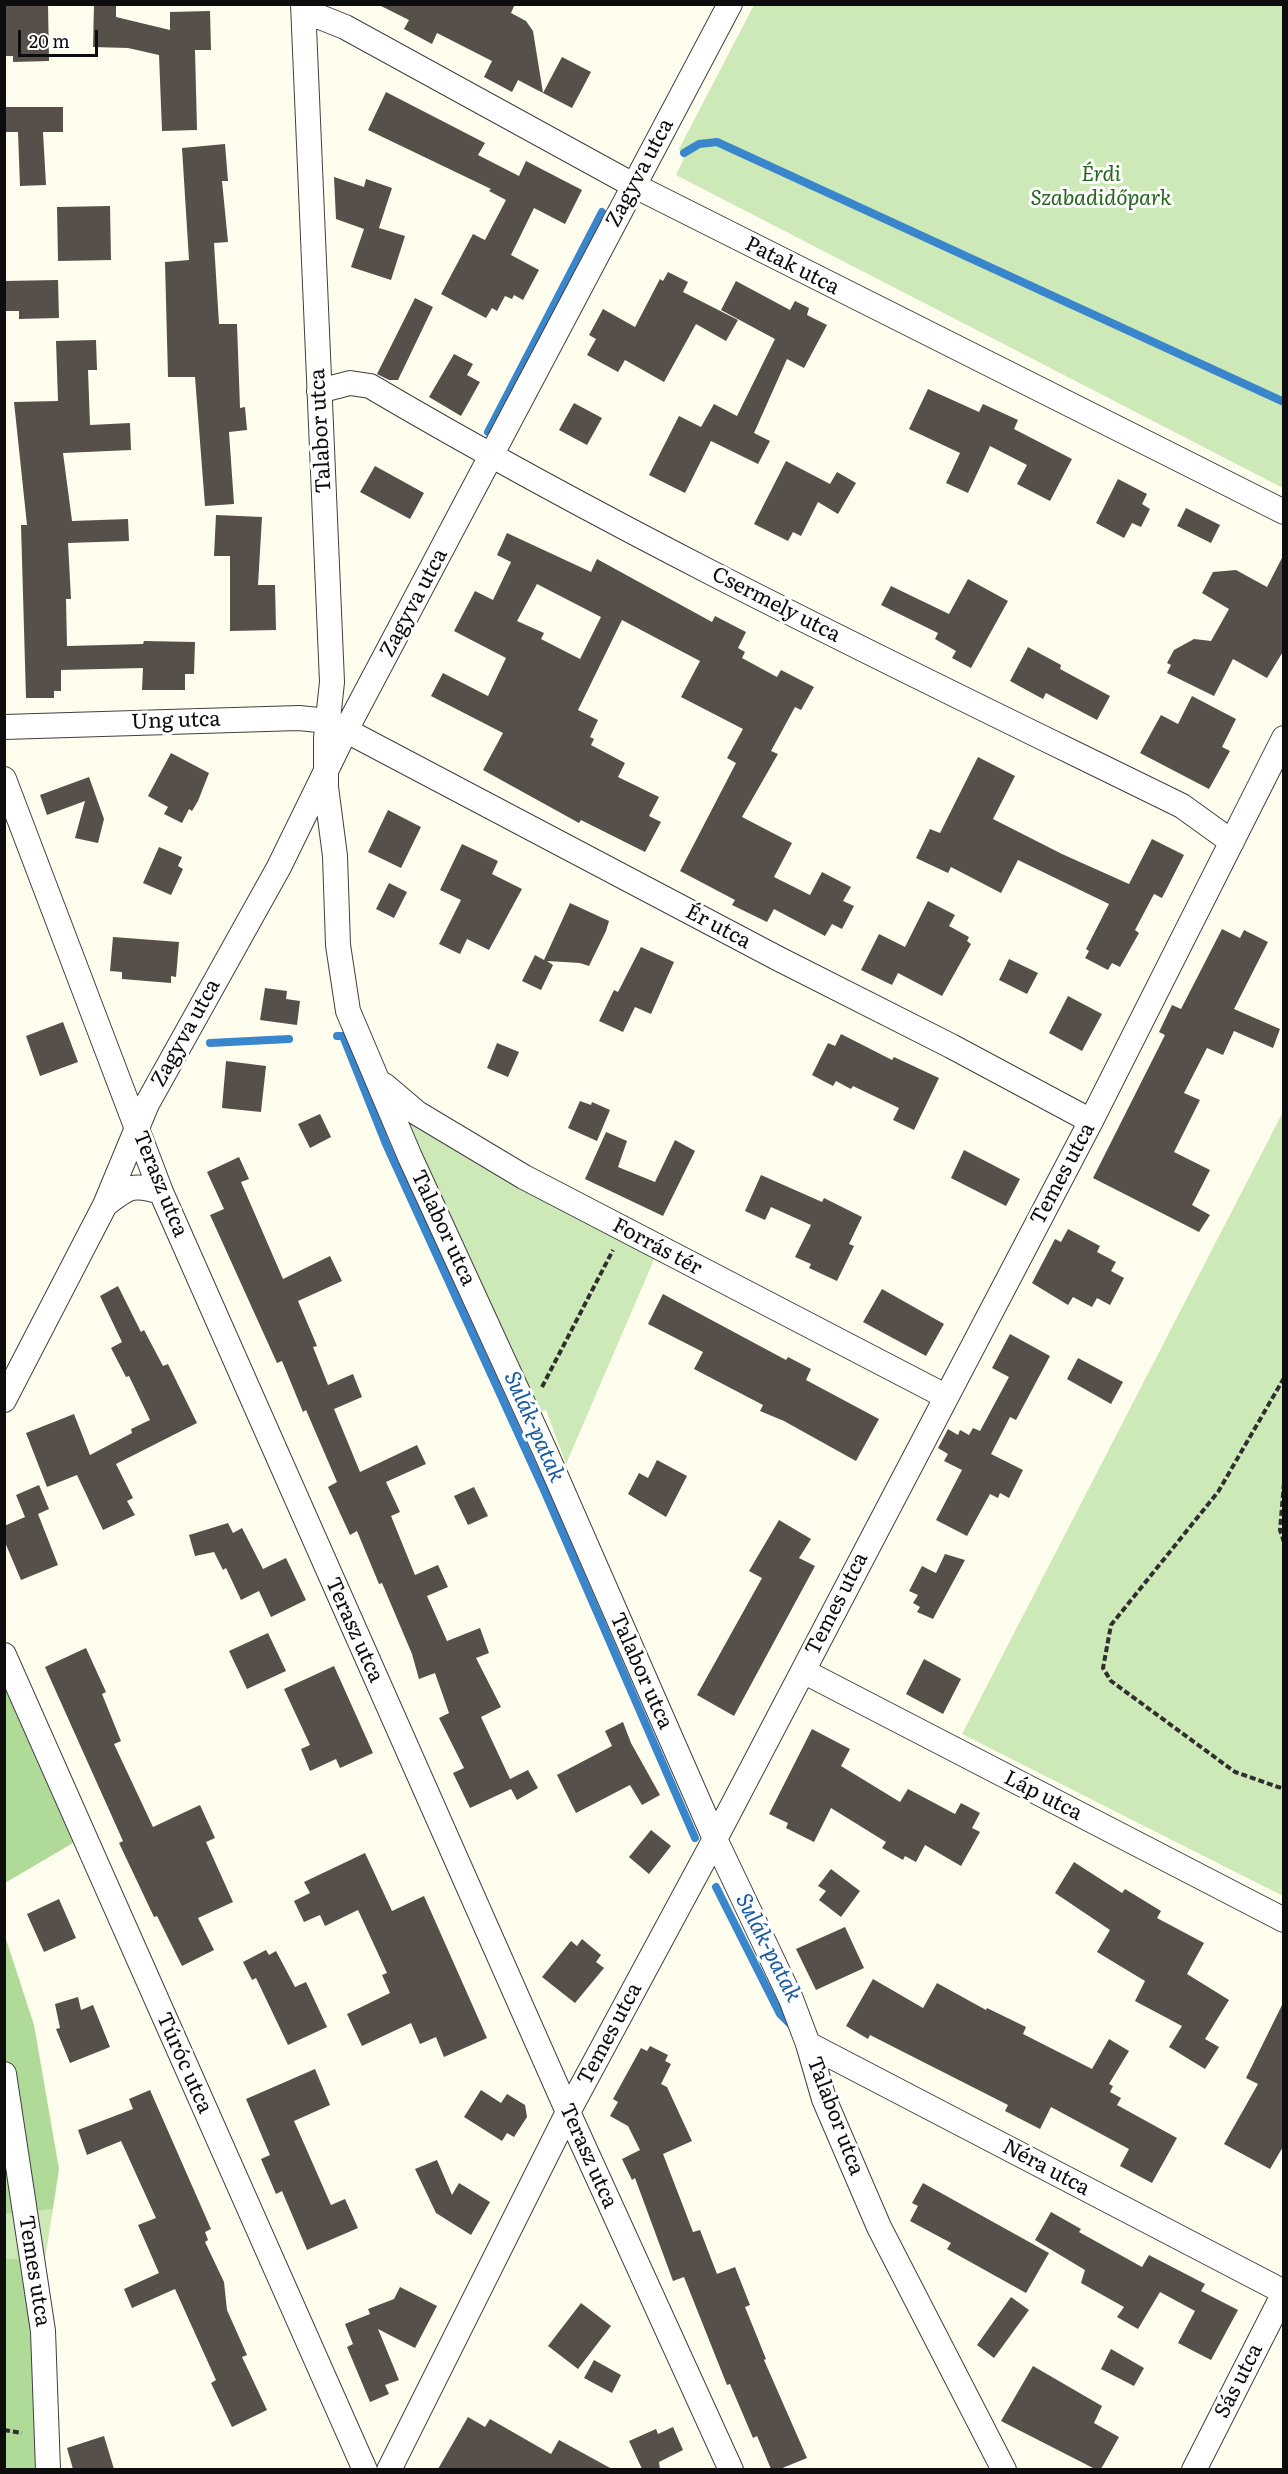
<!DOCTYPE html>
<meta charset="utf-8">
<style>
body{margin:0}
#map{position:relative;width:1288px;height:2474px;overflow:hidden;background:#fffdee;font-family:Literata,serif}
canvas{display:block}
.frame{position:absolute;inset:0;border:6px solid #0d0d0d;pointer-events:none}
.scale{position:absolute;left:18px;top:30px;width:80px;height:27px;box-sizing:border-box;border:3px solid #0d0d0d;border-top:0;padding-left:8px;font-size:18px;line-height:21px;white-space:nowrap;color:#0d0d0d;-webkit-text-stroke:4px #fff;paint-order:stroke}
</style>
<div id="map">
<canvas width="1288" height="2474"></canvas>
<div class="frame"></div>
<div class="scale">20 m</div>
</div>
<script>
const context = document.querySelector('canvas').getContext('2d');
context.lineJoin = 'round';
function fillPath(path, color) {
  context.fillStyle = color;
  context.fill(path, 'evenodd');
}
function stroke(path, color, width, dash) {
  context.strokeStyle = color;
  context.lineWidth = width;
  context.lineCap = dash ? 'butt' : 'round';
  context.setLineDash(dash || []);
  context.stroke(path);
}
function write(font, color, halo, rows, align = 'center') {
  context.font = font + ' Literata,serif';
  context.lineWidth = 6;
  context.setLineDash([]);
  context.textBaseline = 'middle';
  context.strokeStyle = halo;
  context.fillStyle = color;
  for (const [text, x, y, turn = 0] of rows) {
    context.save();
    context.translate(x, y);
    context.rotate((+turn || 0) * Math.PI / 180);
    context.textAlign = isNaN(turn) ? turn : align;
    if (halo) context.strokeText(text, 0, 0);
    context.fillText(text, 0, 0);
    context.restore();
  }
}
fillPath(new Path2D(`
 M754,5H1283V488L676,175L684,158L679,149Z
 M399,1109L656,1255L566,1464L546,1410L516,1417Z
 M1283,1112V1896L962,1734Z
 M53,2209L45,2259H5V2214Z`), '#cde9b7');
fillPath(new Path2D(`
 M4,1674L73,1843L5,1883H4Z
 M4,1933L34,2025L59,2169L53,2209L5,2214Z
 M4,2259H45L56,2337L58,2469H5Z`), '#afda97');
stroke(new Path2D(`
 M684,153L699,144L717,142L1284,402
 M488,432L602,212
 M337,1036H343L386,1144L544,1490L695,1838
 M210,1043L289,1039
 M716,1887L780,2014L791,2025`), '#3a86cd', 8);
fillPath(new Path2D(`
 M4,4H48L49,61L13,62V56H5Z
 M94,4H116V17L170,30V12L210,11L211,50H195L197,130L162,131L159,55L128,48L93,47Z
 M377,4H515L511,13L526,21L533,31L543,93L518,80L512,92L484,77L492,61L437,33L432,44L404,29L409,20Z
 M562,57L591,72L572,108L543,93Z
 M386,92L485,143L478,155L519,176L526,161L582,190L565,224L534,208L511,255L539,270L523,300L514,295L512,299L505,296L497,311L492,308L486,318L441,294L473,234L485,240L506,200L489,191L491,189L368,130Z
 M4,107H63V132H43L46,185L20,186L18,132H4Z
 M225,144L228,181H222L228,242L214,243L219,324H237L240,408L245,407L247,430L229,432L234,504L205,506L195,377H168L165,262L189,260L182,148Z
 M334,177L364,187L366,179L392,188L379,228L405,236L391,280L351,267L364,229L336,219Z
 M110,206L111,260L58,261L57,207Z
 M668,272L688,282L683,292L738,320L726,341L696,324L664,382L625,360L618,372L587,355L596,339L589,335L603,309L635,327L660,279L663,281Z
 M58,280L59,318L19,319V311H4V281Z
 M736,281L790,310L795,301L809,308L807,315L827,325L804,368L787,359L754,433L770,441L758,464L711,441L685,493L649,475L679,416L701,427L714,404L737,416L775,339L721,310Z
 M415,298L433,307L398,380H389L377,374Z
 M96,340L97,370H88L90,425L130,423L131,450L63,453L72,521L128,519L129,541L68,543L71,599H66L67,646L143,644L144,641L195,642L194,674H185V690H142L143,668L61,670V691H54V698H26L21,525H27L14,402L58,401L56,341Z
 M454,354L473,364L467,375L480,382L461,416L429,397Z
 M928,389L979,412L983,404L1018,420L1014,429L1072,459L1050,501L1017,484L1027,465L990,446L968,493L946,483L960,453L909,429Z
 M574,403L602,418L587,445L559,430Z
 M786,461L830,484L837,472L856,483L838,514L818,502L801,536L793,532L788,541L754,524Z
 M375,466L424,493L410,519L360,492Z
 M1118,479L1147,494L1142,504L1150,509L1141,527L1132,523L1124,538L1096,523Z
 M1186,508L1220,525L1211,543L1177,526Z
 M216,515L262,517L258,585H275L276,630L230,631V556H214Z
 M507,533L591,572L597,559L712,622L715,616L746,632L738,648L745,652L742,658L777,677L781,670L814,687L801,710L795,707L771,751L778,754L742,817L792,843L774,877L810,895L822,872L851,887L843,901L854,906L842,929L832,924L825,936L774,909L767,922L732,905L735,900L680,871L736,763L727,758L743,729L681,697L700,661L622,620L578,710L598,720L590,737L594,739L591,745L625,763L618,777L659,797L649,816L661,822L645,852L581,820L579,823L483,770L503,733L431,696L443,673L488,696L506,658L454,631L475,591L493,600L511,562L497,555ZM537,584L601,617L580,659L541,639L544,633L517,621Z
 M1284,554V650L1267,678L1233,659L1214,696L1167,673L1171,665L1167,663L1174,650L1194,639L1211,641L1229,609L1202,593L1213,572L1236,570L1267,587Z
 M968,579L1008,601L971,668L952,658L956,651L935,639L938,633L881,605L891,586L949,614Z
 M1028,647L1061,665L1060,669L1110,696L1097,720L1046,693L1043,699L1010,681Z
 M1192,696L1236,719L1222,747L1230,751L1209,789L1140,753L1161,715L1178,724Z
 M171,753L209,773L198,801L192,811L189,809L182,823L164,814L168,807L148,796Z
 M978,757L1015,776L993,819L1062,854L1129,884L1152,839L1184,855L1162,898L1154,894L1135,930L1139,933L1120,967L1112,963L1108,970L1085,958L1089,951L1086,949L1109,904L1018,860L1001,893L951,867L948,873L916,858L930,829L940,833Z
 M89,777L104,819L98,843L75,838L85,801L47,815L40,795Z
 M388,810L421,827L401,868L368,852Z
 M462,844L498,861L492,874L522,889L489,950L467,939L460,954L439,944L461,900L440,890Z
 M159,847L182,857L178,866L183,869L171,895L143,883Z
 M389,883L407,892L394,918L376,909Z
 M928,901L955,915L949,926L969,937L967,941L971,944L942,996L898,973L892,985L861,970L879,934L905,947Z
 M570,903L609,921L606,931L589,966L580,963L547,961L553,965L541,990L522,981L535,955L544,960Z
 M1222,929L1240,938L1244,930L1268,942L1234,1009L1280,1029L1273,1048L1234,1031L1223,1055L1207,1048L1184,1093L1200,1100L1174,1152L1210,1170L1192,1205L1210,1215L1199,1232L1093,1178L1165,1035L1159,1032L1172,1005L1181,1009Z
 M113,937L179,942L176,977L171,976V983L122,979V972L110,971Z
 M641,947L674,962L651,1014L635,1007L623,1032L599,1021L614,990L618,992Z
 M1009,959L1038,973L1027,994L999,980Z
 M265,988L287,991L286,999L300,1001L297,1025L260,1020Z
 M1068,996L1102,1014L1082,1051L1049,1033Z
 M63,1022L78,1062L40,1076L26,1036Z
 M841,1034L892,1060L894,1057L939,1078L914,1130L893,1120L899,1108L853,1086L851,1089L836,1081L833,1086L812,1075L828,1043L835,1046Z
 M497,1043L519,1052L508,1077L487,1068Z
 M226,1061L266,1066L261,1112L222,1108Z
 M580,1101L591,1105L592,1102L610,1110L597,1141L568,1128Z
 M320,1114L331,1137L310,1148L298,1124Z
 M606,1132L627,1141L618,1167L655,1182L675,1140L695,1151L663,1216L585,1179Z
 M964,1150L1020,1179L1006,1206L951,1178Z
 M239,1157L249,1179L241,1182L283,1279L330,1256L342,1281L298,1301L317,1346L313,1347L328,1385L353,1374L362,1397L334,1409L360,1472L417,1445L426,1464L386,1482L400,1512L391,1516L415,1575L438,1565L448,1587L427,1596L447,1641L480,1628L489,1653L476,1658L501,1707L481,1717L510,1779L528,1770L538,1788L517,1800L511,1789L470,1808L453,1773L464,1768L439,1718L449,1713L435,1673L419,1679L412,1654L382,1583L379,1584L357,1531L350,1535L328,1487L337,1482L306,1410L303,1412L282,1361L277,1363L210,1215L224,1209L207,1172Z
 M761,1175L822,1202L824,1198L862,1217L849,1244L854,1246L837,1281L809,1268L811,1264L795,1257L811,1225L771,1207L765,1220L745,1211Z
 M1068,1229L1100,1246L1097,1252L1116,1262L1111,1271L1124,1278L1110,1305L1097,1298L1092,1307L1073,1297L1068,1305L1032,1283L1055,1239L1061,1242Z
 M118,1286L141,1332L144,1330L163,1366L168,1364L197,1423L116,1464L133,1498L127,1501L135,1515L103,1530L77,1475L47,1487L26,1433L74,1414L90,1455L132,1433L131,1429L150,1420L129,1376L126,1377L111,1348L122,1342L100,1296Z
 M882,1289L944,1324L926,1356L863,1322Z
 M663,1294L786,1360L788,1357L811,1369L806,1380L879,1419L856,1461L784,1421L760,1411L763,1405L694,1369L703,1352L648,1324Z
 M1010,1334L1050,1356L1016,1420L1010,1417L991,1454L1023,1470L1009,1498L1000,1493L998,1498L990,1494L967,1536L936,1520L962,1470L944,1461L948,1454L938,1448L948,1429L958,1435L960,1430L969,1435L973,1428L980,1431L1009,1377L992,1368Z
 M1078,1358L1123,1382L1111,1404L1067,1379Z
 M657,1460L687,1476L666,1517L628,1494L639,1473L648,1478Z
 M39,1485L49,1509L38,1514L58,1565L21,1580L4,1540V1526L25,1517L16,1495Z
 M474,1487L488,1516L468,1525L454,1496Z
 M779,1520L811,1539L799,1558L815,1566L734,1716L697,1695L762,1578L749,1571Z
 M228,1523L233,1533L242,1528L263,1569L286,1558L306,1600L271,1617L259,1591L241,1600L226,1568L223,1570L214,1552L195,1556L189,1535Z
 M945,1554L965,1560L933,1619L917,1612L920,1607L913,1603L918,1595L909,1591L922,1566L936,1573Z
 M268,1633L286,1671L247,1689L229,1651Z
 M86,1648L106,1692L102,1694L121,1741L114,1744L153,1827L200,1805L215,1838L206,1842L233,1902L198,1918L214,1950L182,1966L157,1916L154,1917L119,1843L123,1841L45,1667Z
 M924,1659L961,1679L943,1714L906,1694Z
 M334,1666L373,1753L340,1768L336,1759L310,1771L301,1749L310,1745L284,1689Z
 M623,1722L631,1743L660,1795L642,1805L630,1785L576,1813L557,1775L612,1746L605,1731Z
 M812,1729L850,1749L841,1766L900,1802L908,1789L955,1814L961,1803L980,1813L972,1828L980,1832L961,1866L925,1845L916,1862L905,1856L903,1860L882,1848L886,1842L831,1808L814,1842L786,1828L788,1823L769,1814Z
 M651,1830L671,1846L649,1874L629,1857Z
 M365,1853L392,1911L424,1896L487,2038L444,2057L436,2037L420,2044L411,2023L362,2046L347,2014L390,1993L382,1975L387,1973L358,1910L325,1926L320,1915L304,1922L294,1901L310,1893L304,1882Z
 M1074,1862L1122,1893L1125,1889L1161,1911L1157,1918L1204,1943L1187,1974L1229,2000L1205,2039L1219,2047L1205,2069L1169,2047L1182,2026L1135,2001L1145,1981L1097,1952L1110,1930L1055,1893Z
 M831,1869L860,1891L841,1917L819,1900L826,1891L818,1886Z
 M59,1899L76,1938L44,1952L27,1914Z
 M845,1927L864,1968L816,1990L796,1949Z
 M582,1939L601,1955L596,1962L604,1968L575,2003L542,1977L571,1941L577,1946Z
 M266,1950L269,1955L276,1951L295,1987L306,1982L327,2027L288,2045L256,1978L252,1980L243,1962Z
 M873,1979L923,2008L937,1983L986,2010L987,2008L1026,2027L1023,2034L1092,2069L1109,2039L1129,2051L1109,2084L1113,2086L1110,2092L1121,2098L1117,2105L1177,2138L1152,2183L1120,2166L1129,2149L1051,2107L1040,2129L1005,2111L1008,2105L870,2035L868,2039L846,2026Z
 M78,1997L81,2010L93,2005L110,2047L70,2063L56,2029L60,2028L55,2004Z
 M1284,2001V2145L1270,2169L1224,2144L1258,2084L1246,2078Z
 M650,2046L668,2055L665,2061L671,2064L661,2084L667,2087L692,2141L663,2154L693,2232L700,2230L717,2274L735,2267L750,2305L745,2307L766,2359L764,2360L807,2458L780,2469H771L757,2436L753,2438L730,2384L727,2385L684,2277L673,2281L635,2178L632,2180L622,2159L640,2150L628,2126L610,2116L618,2102L613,2099L641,2048L647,2051Z
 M315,2069L330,2105L294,2121L331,2205L345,2199L358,2228L307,2250L282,2191L276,2194L261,2159L270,2155L246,2099Z
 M150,2090L211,2229L205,2232L208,2240L205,2242L224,2282L227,2310L247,2355L242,2357L267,2410L232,2427L211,2383L216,2380L175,2289L132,2308L124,2289L159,2273L138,2225L156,2218L121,2141L87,2155L78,2130L133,2109L129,2099Z
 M481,2090L501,2103L507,2094L525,2105L527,2117L514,2137L507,2133L502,2141L464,2117Z
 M437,2160L452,2195L459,2183L490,2202L471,2235L436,2213L415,2169Z
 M923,2183L1049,2253L1026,2293L947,2249L951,2243L910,2221L918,2206L912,2203Z
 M1051,2212L1081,2229L1079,2232L1142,2267L1149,2255L1205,2284L1201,2291L1238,2310L1211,2360L1178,2343L1195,2311L1160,2292L1138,2329L1117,2317L1124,2307L1081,2283L1085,2270L1035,2240Z
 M400,2287L437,2306L415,2348L378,2329L399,2380L385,2385L389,2394L370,2402L347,2347L353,2344L345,2324L370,2314L368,2309L394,2299Z
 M1011,2297L1029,2310L994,2358L977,2345Z
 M581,2303L611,2326L578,2369L548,2346Z
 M1111,2349L1144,2368L1134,2386L1101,2369Z
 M594,2360L621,2375L612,2393L584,2378Z
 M1033,2366L1102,2406L1094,2423L1119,2437L1101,2469H1095L1001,2421Z
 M468,2417L485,2427L490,2419L551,2454L559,2440L612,2469H438Z
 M673,2427L683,2450L659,2462L660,2469H642L629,2441L656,2429L658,2434Z
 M104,2436L114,2469H73L67,2448Z`), '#564f4a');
const minor = new Path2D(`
 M303,4L332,682L326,738V787L335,856L338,945L348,1011L410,1157L545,1451L715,1839L791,1999L808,2044L824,2099L879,2227L1004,2470
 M304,16L320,17L345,27L633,185L1284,512
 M319,391L350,383L370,386C633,541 909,672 1182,806L1232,842
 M4,727L299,718L328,721L779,959L951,1046L1091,1121
 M4,779L161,1192L568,2112L731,2470
 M384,1085L417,1113L524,1177L945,1396
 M105,1205C128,1187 132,1183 161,1192
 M4,1400L105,1205L147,1104L279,867L346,730L730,4
 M4,1655L365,2470
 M803,1671L1284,1920
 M808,2044L1284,2292
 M4,2074L43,2331L48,2470
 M389,2470L568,2112L715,1839L1091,1121L1284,738
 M1194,2470L1284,2293`);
stroke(minor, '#404040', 26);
stroke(new Path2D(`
 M1284,1378L1218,1492L1111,1625L1103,1668L1111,1681L1235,1772L1284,1789
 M542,1387L613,1250
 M1284,1483L1280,1530L1284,1542
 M4,2430L22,2433`), '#2f2f2f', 4, [6, 3]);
stroke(minor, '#fff', 24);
write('21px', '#0d0d0d', '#fff', [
 ["Zagyva utca",640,173,-62],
 ["Patak utca",792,266,27],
 ["Talabor utca",321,431,-93],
 ["Zagyva utca",414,603,-62],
 ["Csermely utca",776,605,27],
 ["Ung utca",176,721,-2],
 ["Ér utca",718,927,28],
 ["Zagyva utca",186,1033,-61],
 ["Temes utca",1063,1174,-62],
 ["Terasz utca",160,1184,68],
 ["Talabor utca",443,1228,65],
 ["Forrás tér",657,1247,28],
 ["Temes utca",837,1604,-63],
 ["Terasz utca",354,1630,66],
 ["Talabor utca",641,1671,66],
 ["Láp utca",1043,1796,27],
 ["Temes utca",610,2034,-62],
 ["Túróc utca",184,2063,66],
 ["Talabor utca",835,2116,69],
 ["Terasz utca",588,2156,66],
 ["Néra utca",1046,2168,28],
 ["Temes utca",34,2271,81],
 ["Sás utca",1239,2381,-63]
]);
write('italic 21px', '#26651e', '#fff', [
 ["Érdi",1101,175],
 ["Szabadidőpark",1101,199]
]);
write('italic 22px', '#17589f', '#fff', [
 ["Sulák-patak",534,1427,66],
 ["Sulák-patak",768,1948,63]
]);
</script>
